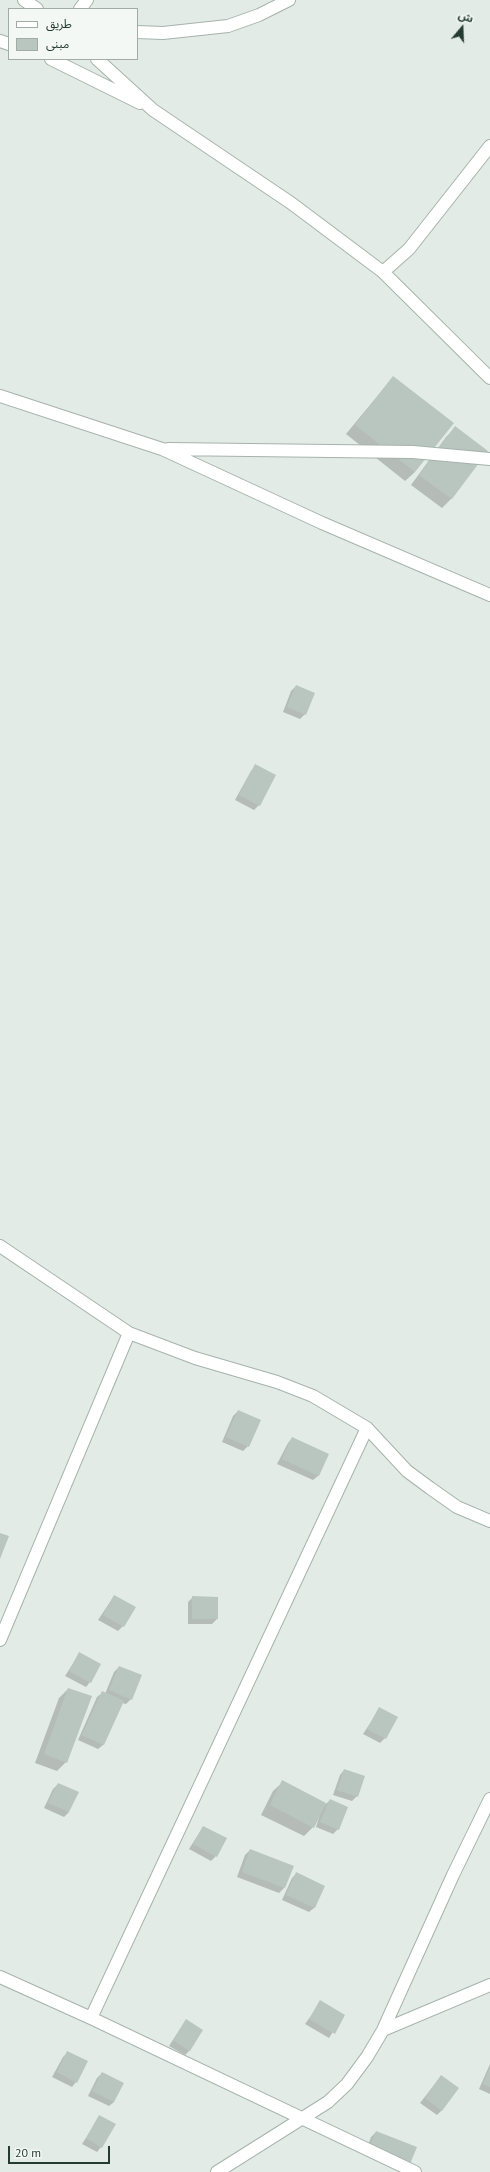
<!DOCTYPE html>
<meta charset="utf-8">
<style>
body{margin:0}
#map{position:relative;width:490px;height:2172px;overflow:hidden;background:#e3ebe6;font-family:"PT Sans","Noto Sans Arabic",sans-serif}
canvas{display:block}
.legend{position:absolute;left:8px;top:8px;width:130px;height:52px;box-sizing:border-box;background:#f3f8f5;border:1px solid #a1aca7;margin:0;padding:5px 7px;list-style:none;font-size:12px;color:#253b31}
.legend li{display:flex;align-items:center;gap:8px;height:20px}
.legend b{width:20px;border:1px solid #a1aca7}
.north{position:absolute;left:442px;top:8px;width:40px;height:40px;-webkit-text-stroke:3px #f3f8f5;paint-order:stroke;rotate:19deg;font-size:11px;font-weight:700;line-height:16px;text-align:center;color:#253b31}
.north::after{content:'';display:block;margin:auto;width:14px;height:18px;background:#253b31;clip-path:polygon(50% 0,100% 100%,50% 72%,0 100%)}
.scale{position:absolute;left:8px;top:2146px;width:102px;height:18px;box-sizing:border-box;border:2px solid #253b31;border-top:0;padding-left:5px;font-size:12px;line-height:14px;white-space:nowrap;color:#253b31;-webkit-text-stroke:3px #f3f8f5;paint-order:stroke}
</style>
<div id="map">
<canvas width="490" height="2172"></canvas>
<ul class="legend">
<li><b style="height:5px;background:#fff"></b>طريق</li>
<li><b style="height:11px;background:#b9c6bf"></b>مبنى</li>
</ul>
<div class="north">ش</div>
<div class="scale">20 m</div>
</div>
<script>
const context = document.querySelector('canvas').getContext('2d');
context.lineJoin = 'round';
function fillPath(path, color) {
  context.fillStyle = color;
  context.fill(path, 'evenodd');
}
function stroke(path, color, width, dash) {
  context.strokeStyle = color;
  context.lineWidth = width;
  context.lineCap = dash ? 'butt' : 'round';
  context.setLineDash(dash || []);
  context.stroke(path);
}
fillPath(new Path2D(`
 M393,377L415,472L405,481L346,434Z
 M455,428L487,451L451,499L442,508L411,485L446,437Z
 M296,686L305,714L300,719L283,712L291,691Z
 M255,766L275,776L259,805L254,810L235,800L251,771Z
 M238,1411L248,1446L243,1451L222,1442L233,1416Z
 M292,1438L328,1455L318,1476L313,1480L277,1464L288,1443Z
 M114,1596L123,1626L118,1631L98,1620Z
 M193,1597L217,1598V1619L212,1624H188V1602Z
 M79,1654L90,1682L86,1687L65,1676Z
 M119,1667L131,1699L126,1704L122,1703L103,1745L98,1749L78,1740L97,1697L102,1693L105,1694L114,1672Z
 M68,1689L66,1762L57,1771L35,1763L59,1698Z
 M380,1708L385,1738L380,1743L363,1734Z
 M344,1770L357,1796L352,1801L333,1795L340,1775Z
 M283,1782L326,1804L330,1800L338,1829L333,1834L316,1827L320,1814L313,1827L304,1836L261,1815L273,1791Z
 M58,1784L69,1812L64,1817L44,1808L53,1789Z
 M203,1827L216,1856L211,1861L189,1849Z
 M250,1850L293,1866L284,1888L279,1893L237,1877L245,1855Z
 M297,1873L324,1887L314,1908L309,1912L282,1900L292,1878Z
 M321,2002L344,2015L329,2038L305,2024Z
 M186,2020L190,2050L185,2055L169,2046Z
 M68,2052L76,2082L72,2087L52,2077L63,2057Z
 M490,2064V2094L479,2089Z
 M102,2073L114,2102L109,2106L88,2096L97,2078Z
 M441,2076L442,2110L437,2115L420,2103Z
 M100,2116L101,2147L97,2152L82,2144Z
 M376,2132L409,2164L365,2153L371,2137Z`), '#0003');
fillPath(new Path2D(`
 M393,376L454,423L415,472L355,425Z
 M455,426L488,451L452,499L419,475Z
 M296,685L315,693L306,715L287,707Z
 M255,764L276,775L260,806L239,795Z
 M238,1410L261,1420L249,1447L226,1437Z
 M292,1437L329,1454L319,1476L282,1459Z
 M0,1533L9,1536L0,1559Z
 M114,1595L136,1607L124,1627L103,1615Z
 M192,1596L218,1597V1619H192Z
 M79,1652L101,1664L91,1683L69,1671Z
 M119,1666L142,1675L132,1700L109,1690Z
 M68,1688L92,1696L67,1763L44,1754Z
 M102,1691L124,1701L104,1745L82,1735Z
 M379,1707L398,1717L386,1739L367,1729Z
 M344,1769L365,1776L358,1797L337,1790Z
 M282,1780L326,1803L314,1828L270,1805Z
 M58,1783L79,1792L69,1812L48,1803Z
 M330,1799L348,1807L339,1830L320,1822Z
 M203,1826L227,1838L217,1857L193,1844Z
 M250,1849L294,1866L285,1888L242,1872Z
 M296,1872L325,1886L315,1908L286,1895Z
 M320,2000L345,2015L335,2034L309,2019Z
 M186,2019L203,2030L190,2051L173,2040Z
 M67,2051L88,2061L77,2083L57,2072Z
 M490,2067V2087L483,2084Z
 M102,2072L124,2083L114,2102L92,2091Z
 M441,2075L459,2088L442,2111L425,2098Z
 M99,2115L116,2124L102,2148L86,2138Z
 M376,2131L417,2147L410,2164L369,2148Z`), '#b9c6bf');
const minor = new Path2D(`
 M24,0L37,9
 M80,9L87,0
 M137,32L163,33L228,26L259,15L289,0
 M0,41L9,44
 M51,59L140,103
 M97,59L153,110L291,203L383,272L490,378
 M383,272L409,249L490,146
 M0,396L162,449L322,523L490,595
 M168,449L413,452L490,459
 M0,1246L129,1333L195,1358L277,1382L313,1396L367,1428L407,1471L430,1488L457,1507L490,1521
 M0,1640L129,1333
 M0,1977L91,2018L415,2172
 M91,2018L367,1428
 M383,2030L490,1985
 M217,2172L328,2102L347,2084L367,2057L383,2030L453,1875L490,1799`);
stroke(minor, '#a6b3ac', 14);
stroke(minor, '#fff', 12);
</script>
